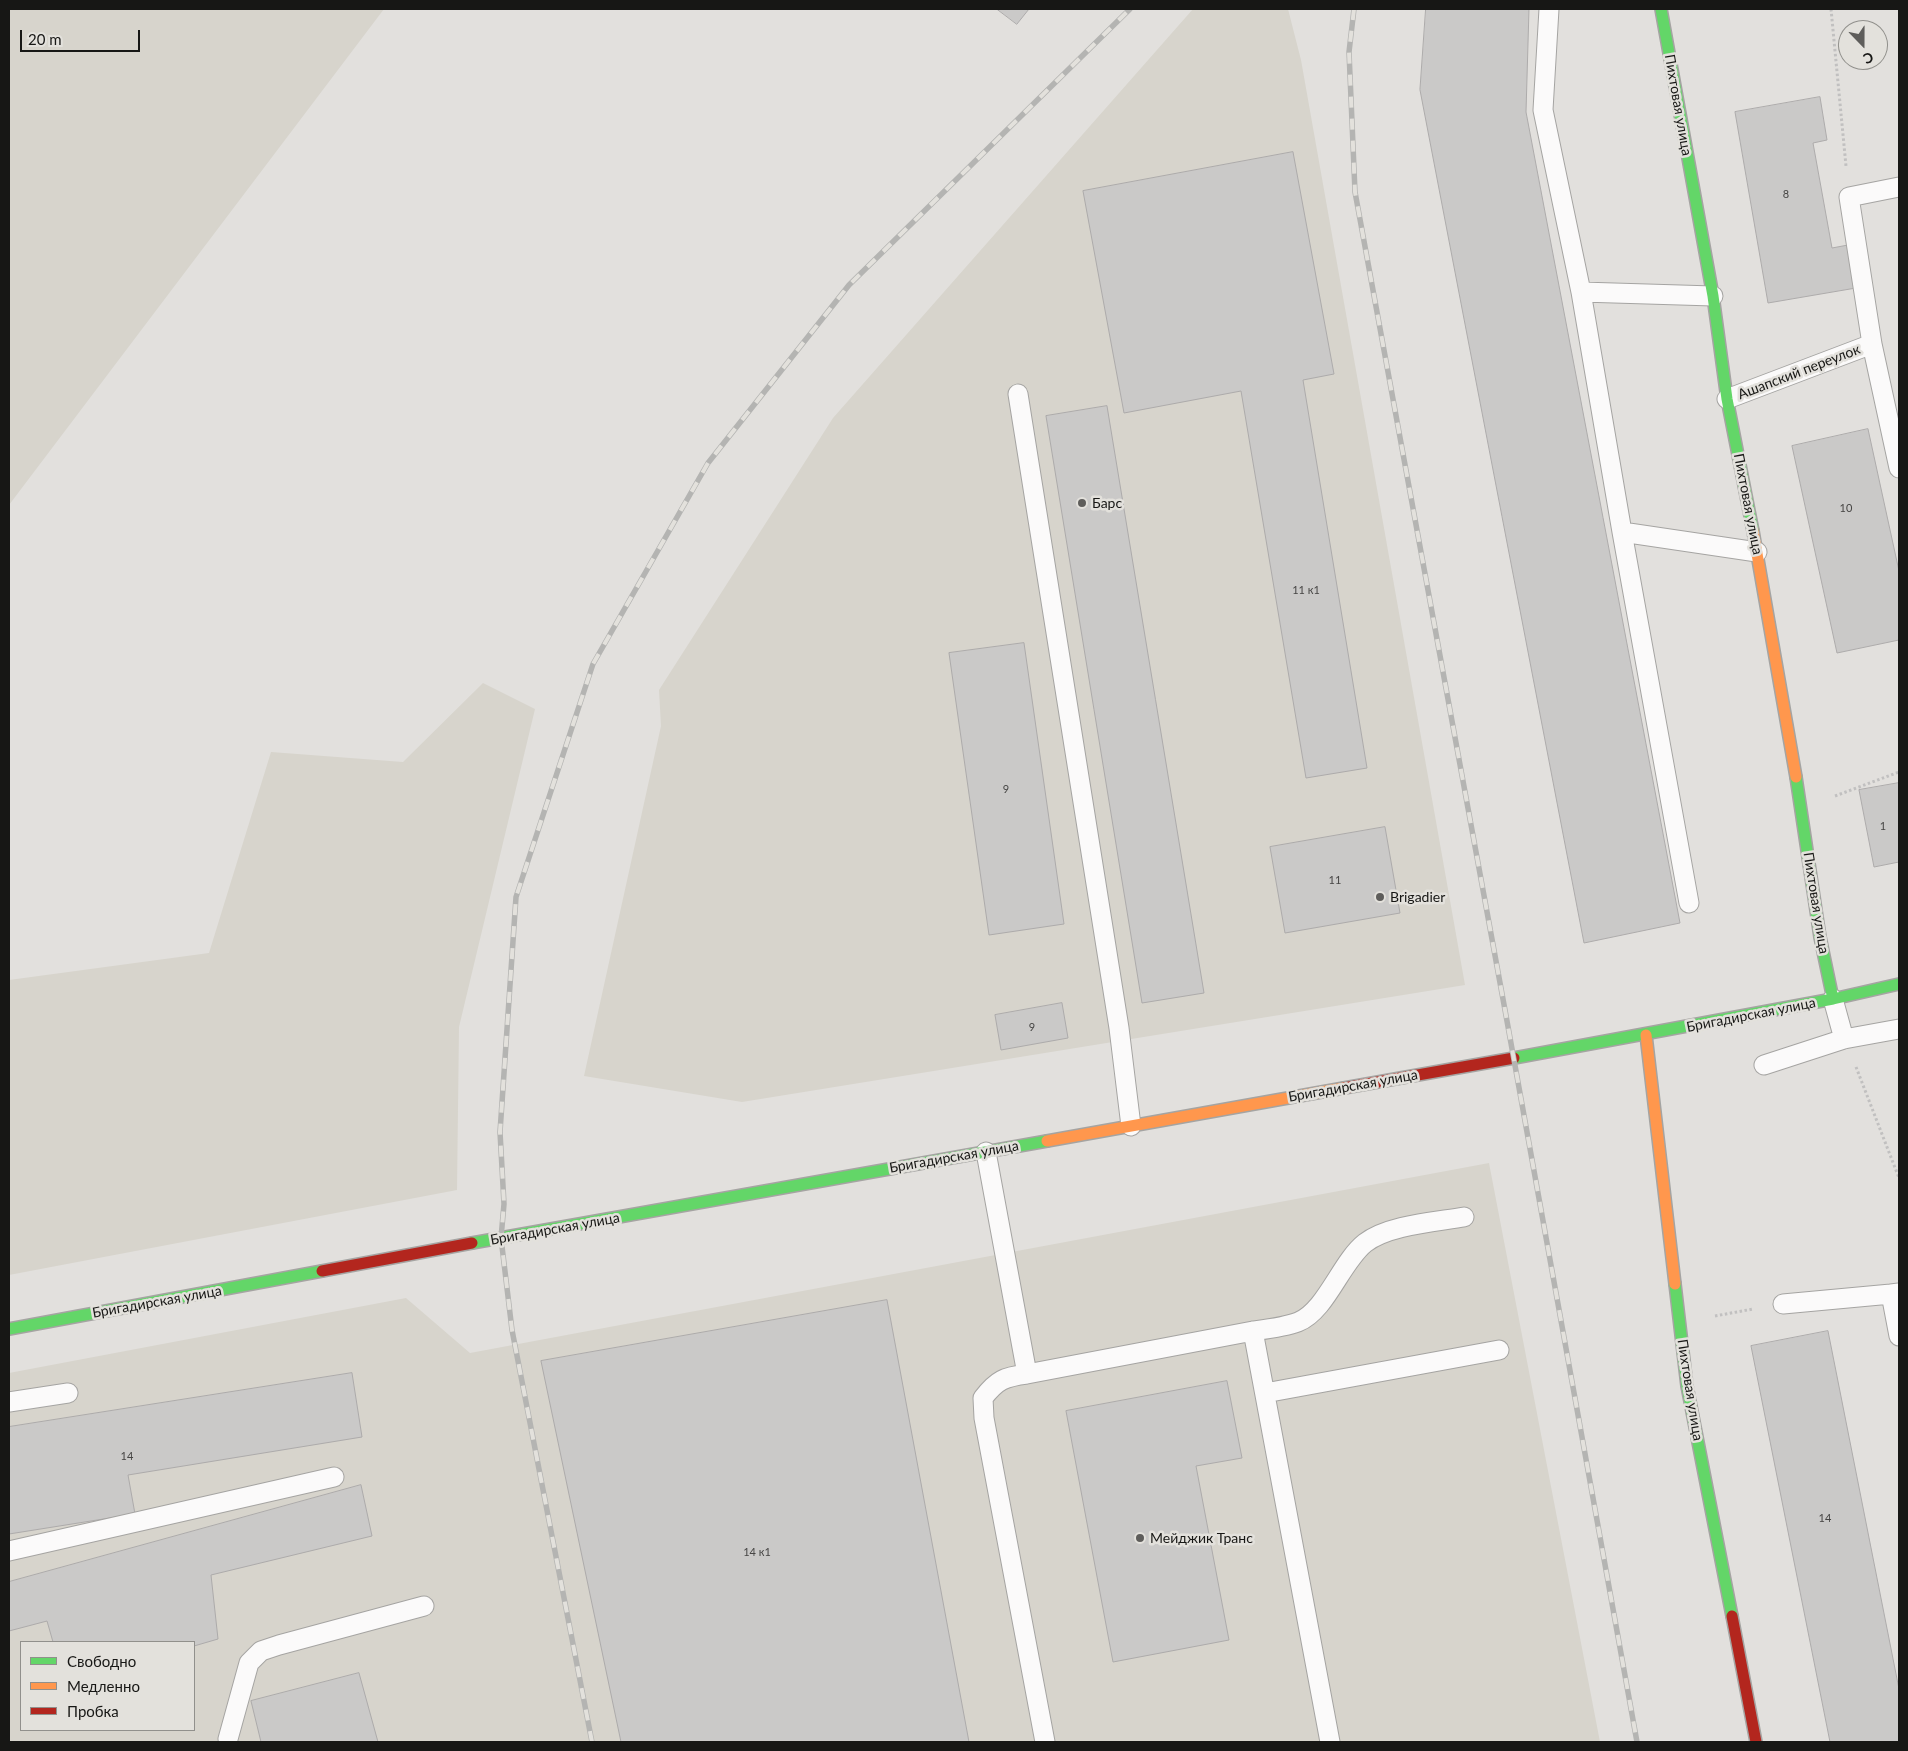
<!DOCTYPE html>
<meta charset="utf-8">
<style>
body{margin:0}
#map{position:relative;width:1908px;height:1751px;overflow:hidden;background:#e2e0dd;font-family:Lato,sans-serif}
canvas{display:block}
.frame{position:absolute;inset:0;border:10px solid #171715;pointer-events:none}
.legend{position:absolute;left:20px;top:1641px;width:175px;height:90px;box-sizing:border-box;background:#e3e1dc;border:1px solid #91908c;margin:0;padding:6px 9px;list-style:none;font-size:15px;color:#171715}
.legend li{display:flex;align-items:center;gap:10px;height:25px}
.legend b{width:25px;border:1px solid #91908c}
.north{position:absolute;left:1838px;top:20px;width:50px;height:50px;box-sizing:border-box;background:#e3e1dc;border:1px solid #91908c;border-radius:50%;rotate:158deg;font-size:14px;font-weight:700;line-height:20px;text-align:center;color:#171715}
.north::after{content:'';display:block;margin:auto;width:18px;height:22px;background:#5e5d5b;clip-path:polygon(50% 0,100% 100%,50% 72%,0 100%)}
.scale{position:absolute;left:20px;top:30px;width:120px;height:22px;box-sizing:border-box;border:2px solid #171715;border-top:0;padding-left:6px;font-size:15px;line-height:18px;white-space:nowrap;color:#171715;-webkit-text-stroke:4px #e3e1dc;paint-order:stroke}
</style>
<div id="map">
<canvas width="1908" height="1751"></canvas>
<div class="frame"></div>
<ul class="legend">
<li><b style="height:6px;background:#63d668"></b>Свободно</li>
<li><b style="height:6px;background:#ff974d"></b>Медленно</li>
<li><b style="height:6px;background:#b3261e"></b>Пробка</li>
</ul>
<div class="north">С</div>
<div class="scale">20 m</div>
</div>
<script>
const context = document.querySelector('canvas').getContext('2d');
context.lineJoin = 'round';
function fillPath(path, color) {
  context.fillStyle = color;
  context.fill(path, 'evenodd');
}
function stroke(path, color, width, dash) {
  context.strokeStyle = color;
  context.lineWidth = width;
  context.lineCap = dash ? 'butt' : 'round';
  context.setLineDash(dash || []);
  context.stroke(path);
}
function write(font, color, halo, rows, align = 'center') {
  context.font = font + ' Lato,sans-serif';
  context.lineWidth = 5;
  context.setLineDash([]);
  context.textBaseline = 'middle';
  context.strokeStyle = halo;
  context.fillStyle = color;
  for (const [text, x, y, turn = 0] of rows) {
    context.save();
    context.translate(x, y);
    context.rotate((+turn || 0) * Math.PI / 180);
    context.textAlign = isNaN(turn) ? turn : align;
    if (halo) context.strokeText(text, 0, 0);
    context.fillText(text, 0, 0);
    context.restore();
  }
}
fillPath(new Path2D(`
 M9,9H384L9,505Z
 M1193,9H1288L1301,60L1465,985L742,1102L584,1076L661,726L659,690L833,418Z
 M483,683L535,709L459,1027L457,1190L9,1275V980L209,953L271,752L403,762Z
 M1489,1163L1600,1742H9V1373L406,1298L470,1353ZM21,1642H194V1730H21Z`), '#d7d4cc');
const building = new Path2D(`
 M997,9H1029L1017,24Z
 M1426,9H1529L1526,112L1680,923L1584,943L1420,90Z
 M1820,97L1827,140L1813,143L1832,248L1848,245L1856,288L1768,303L1735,112Z
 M1293,152L1334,374L1303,380L1367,768L1306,778L1241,391L1124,413L1083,191Z
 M1107,406L1204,993L1142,1003L1046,416Z
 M1868,429L1899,571V640L1837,653L1792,446Z
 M1024,643L1064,924L989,935L949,653Z
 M1899,783V862L1874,867L1859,790Z
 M1385,827L1400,913L1285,933L1270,847Z
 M1062,1003L1068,1038L1001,1050L995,1015Z
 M887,1300L969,1742H621L541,1361Z
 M1828,1331L1899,1689V1742H1830L1751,1346Z
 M352,1373L362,1437L128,1475L135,1514L9,1534V1427Z
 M1227,1381L1242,1458L1196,1466L1229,1640L1113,1662L1066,1411Z
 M361,1485L372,1536L211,1575L218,1639L194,1646V1642H53L47,1621L9,1631V1582Z
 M359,1673L378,1742H261L251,1701Z`);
fillPath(building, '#cac9c8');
stroke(building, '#adabab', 1);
const lane = new Path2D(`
 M1549,9L1543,110L1581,292L1622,532L1689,903
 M1899,187L1849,197L1872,344L1899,468
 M1581,292L1713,296
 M1018,394L1119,1028L1131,1126
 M1727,399L1872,344
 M1622,532L1757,552
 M1833,999L1844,1039
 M1764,1065L1844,1039L1899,1029
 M986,1152L1027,1374C1004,1377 997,1380 983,1398L984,1418L1045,1742
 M1899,1293L1891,1294L1899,1336
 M1783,1304L1891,1294
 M1253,1331C1268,1329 1285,1327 1298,1322C1326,1311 1341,1262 1365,1243C1388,1225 1435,1222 1464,1217
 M1027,1374L1253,1331L1330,1742
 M1265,1393L1499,1350
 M9,1402L68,1393
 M9,1551L334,1477
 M228,1739L249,1663L261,1651L279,1645L424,1606`);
const fast = new Path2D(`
 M1661,9L1713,296L1727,399L1753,531
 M1796,777L1820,937L1833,999
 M1514,1058L1833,999L1899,984
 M472,1243L1047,1141
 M1675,1284L1687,1386L1732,1616
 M9,1329L322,1271`);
const slow = new Path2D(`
 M1753,531L1796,777
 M1646,1035L1675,1284
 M1047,1141L1344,1088`);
const jam = new Path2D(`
 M1344,1088L1514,1058
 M322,1271L472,1243
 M1732,1616L1756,1742`);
stroke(lane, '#a5a4a2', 21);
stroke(fast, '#a5a4a2', 14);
stroke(slow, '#a5a4a2', 14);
stroke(jam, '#a5a4a2', 14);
stroke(new Path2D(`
 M1831,9L1846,166
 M1835,796L1899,772
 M1856,1067L1899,1178
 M1715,1316L1753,1309`), '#c1c0c0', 3, [2.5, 2.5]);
stroke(lane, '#fbfafa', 19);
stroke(fast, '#63d668', 11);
stroke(slow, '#ff974d', 11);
stroke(jam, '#b3261e', 11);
const rail = new Path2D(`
 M1354,9L1349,52L1355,192L1505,1010L1637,1742
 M592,1742L512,1330L501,1238L504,1204L500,1132L516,897L593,664L708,463L849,285L1130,9`);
stroke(rail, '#b4b4b2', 5.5);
stroke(rail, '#e3e1dc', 4, [11]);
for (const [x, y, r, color] of [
 [1082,503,5,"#5e5d5b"],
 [1380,897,5,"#5e5d5b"],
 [1140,1538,5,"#5e5d5b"]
]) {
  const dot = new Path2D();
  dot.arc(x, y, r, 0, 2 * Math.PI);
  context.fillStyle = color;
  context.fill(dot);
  stroke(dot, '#e3e1dc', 2);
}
write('11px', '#464544', null, [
 ["8",1786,194],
 ["10",1846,508],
 ["11 к1",1306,590],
 ["9",1006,789],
 ["1",1883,826],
 ["11",1335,880],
 ["9",1032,1027],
 ["14",127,1456],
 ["14",1825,1518],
 ["14 к1",757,1552]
]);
write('14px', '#171715', '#e3e1dc', [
 ["Пихтовая улица",1678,105,80],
 ["Ашапский переулок",1799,372,-21],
 ["Пихтовая улица",1748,504,79],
 ["Пихтовая улица",1816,903,81],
 ["Бригадирская улица",1751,1015,-11],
 ["Бригадирская улица",1353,1086,-10],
 ["Бригадирская улица",954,1157,-10],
 ["Бригадирская улица",555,1229,-10],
 ["Бригадирская улица",157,1302,-10],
 ["Пихтовая улица",1690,1390,81]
]);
write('14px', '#171715', '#e3e1dc', [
 ["Барс",1092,503],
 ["Brigadier",1390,897],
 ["Мейджик Транс",1150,1538]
], 'left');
</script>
